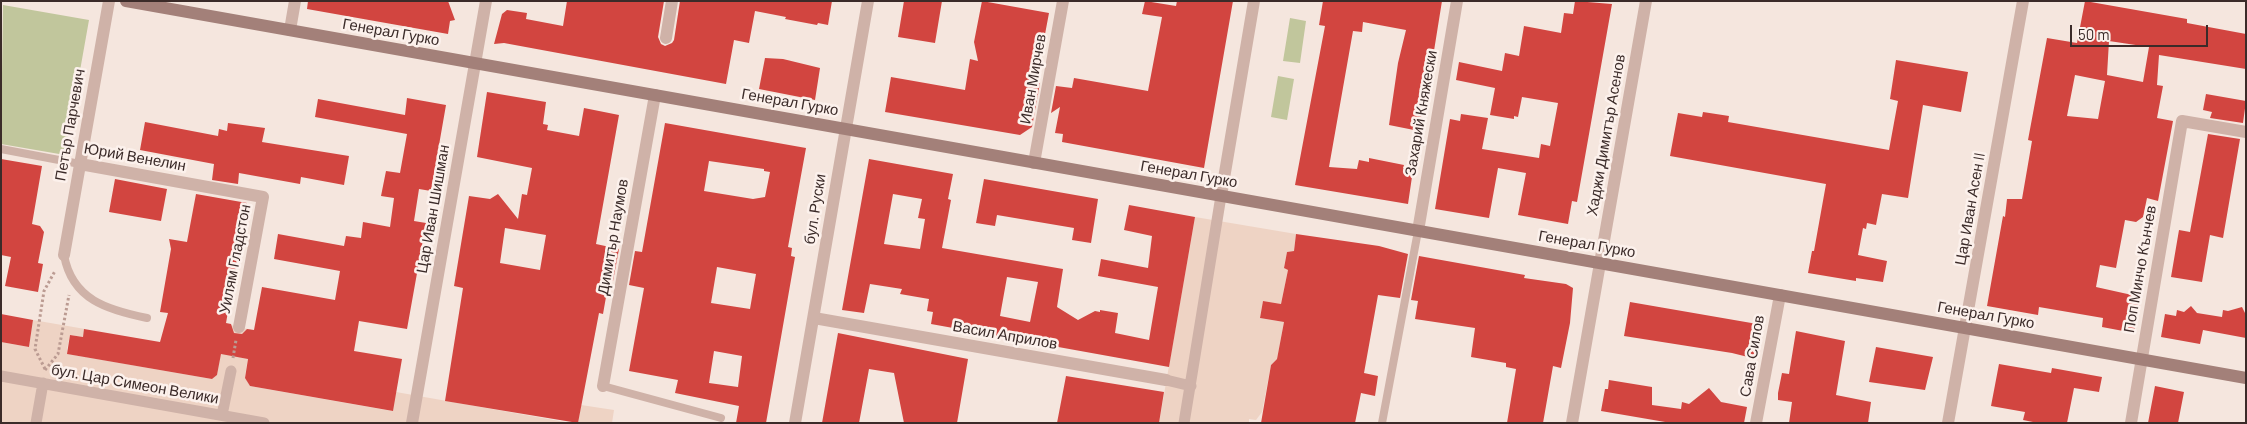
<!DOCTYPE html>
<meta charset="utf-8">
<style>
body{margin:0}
#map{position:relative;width:2247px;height:424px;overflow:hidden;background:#f5e6de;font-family:Barlow,sans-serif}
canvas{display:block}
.frame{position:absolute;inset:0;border:2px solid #3b2b29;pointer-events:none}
.scale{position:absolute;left:2070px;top:25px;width:138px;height:22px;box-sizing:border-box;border:2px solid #3b2b29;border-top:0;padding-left:6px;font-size:15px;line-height:18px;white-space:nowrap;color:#3b2b29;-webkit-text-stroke:4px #fcf1ec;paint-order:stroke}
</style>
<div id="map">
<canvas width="2247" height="424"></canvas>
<div class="frame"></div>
<div class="scale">50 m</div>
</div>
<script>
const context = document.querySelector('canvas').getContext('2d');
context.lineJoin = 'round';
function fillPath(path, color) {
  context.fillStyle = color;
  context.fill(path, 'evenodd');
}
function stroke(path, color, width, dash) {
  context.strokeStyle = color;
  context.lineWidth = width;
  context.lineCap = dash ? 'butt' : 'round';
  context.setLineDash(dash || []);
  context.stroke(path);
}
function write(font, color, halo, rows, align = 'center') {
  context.font = font + ' Barlow,sans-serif';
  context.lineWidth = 5;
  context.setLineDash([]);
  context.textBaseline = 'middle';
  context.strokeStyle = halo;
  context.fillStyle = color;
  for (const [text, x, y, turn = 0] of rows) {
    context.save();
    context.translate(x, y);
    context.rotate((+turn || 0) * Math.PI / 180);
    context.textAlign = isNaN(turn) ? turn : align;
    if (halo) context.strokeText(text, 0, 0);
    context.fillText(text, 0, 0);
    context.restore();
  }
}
fillPath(new Path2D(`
 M3,5L89,20L65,155L1,144Z
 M1290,18L1306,21L1300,63L1283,61Z
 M1278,76L1294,79L1287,120L1271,117Z`), '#c1c69c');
fillPath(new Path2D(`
 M1195,217L1296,234L1294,251L1287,252L1284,267L1288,270L1281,304L1263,301L1260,318L1284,322L1277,359L1271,365L1262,412L1256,420L1249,419V423H1159Z
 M33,320L85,329L83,337L70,335L67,349L68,354L212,379L217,375L226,324L252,330L245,377L250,386L392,411L396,392L571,423H1V342L29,347Z
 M581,405L614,410L612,423H578Z`), '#eed3c4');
fillPath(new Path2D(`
 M308,1H448L455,20L450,21L448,34L307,9Z
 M567,1H664L658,37L661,44L665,46L672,43L674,40L680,1H832L828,25L818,23L817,25L785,19L786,17L755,11L749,43L734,40L726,84L504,43L494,44L502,14L507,10L527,13L526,19L563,26Z
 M904,1H942L935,43L898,37Z
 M982,1L1049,13L1036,82L1040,83L1032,127L1020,135L885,112L891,77L965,90L970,59L978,61L974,42Z
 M1145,1L1176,6L1177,1H1233L1204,168L1062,142L1063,134L1055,133L1060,107L1051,113L1056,86L1072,88L1074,78L1148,91L1162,17L1142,14Z
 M1323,1H1442L1424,113H1422L1419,131L1389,125L1398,63L1406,30L1363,22L1362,32L1353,31L1329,167L1357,169L1359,160L1369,162V158L1404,165L1403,168L1413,170L1408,204L1295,185L1325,26L1319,25Z
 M1575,1L1612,4L1577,202L1572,201L1568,224L1518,215L1526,173L1498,168L1489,218L1435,209L1450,119L1460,121L1461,114L1488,118L1482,149L1539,158L1541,144L1550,146L1558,103L1522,97L1518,117L1514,116V119L1490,115L1495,88L1456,80L1459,62L1502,71L1505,53L1519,56L1524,26L1561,33L1564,13L1573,14Z
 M2085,1L2187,19V23L2246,34V69L2159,55L2157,85L2163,86L2157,118L2173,121L2158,201L2147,198L2143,217L2136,222L2125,220L2116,268L2100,265L2096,287L2141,297L2134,333L2102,327L2103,318L2039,307L2038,315L1987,306L2003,216L2005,217L2007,199H2022L2032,141L2028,140L2047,38L2077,43ZM2109,41L2149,47L2143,82L2107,75ZM2075,75L2105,81L2098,119L2067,116Z
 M765,58L783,59L820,68L815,100L759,89Z
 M1896,60L1968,72L1961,112L1923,105L1908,198L1882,194L1876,225L1867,223L1866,229L1863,228L1858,255L1887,261L1883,282L1856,278V281L1808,273L1812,251H1814L1826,184L1670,156L1678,113L1702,117L1703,112L1729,116L1728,122L1889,150L1898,101L1890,99Z
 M487,92L546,102L543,124L548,125L547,130L579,136L584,108L619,115L596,244L619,249L613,281L609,280L603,314L599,313L578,423L445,401L463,288L454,286L469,196L490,199L498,194L518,219L522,194L527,195L532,168L477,157ZM505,228L546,235L540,270L500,263Z
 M2206,94L2246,101L2243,123L2210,118L2212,112L2203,110Z
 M407,98L446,105L431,191L419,189L414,221L426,223L407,329L359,321L354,351L402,359L393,411L250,386L245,378L248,359L221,354L217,375L212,379L67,354L70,335L83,337L84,329L160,342L168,313L160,312L171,249L169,239L187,242L196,194L247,203L226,323L231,324L234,333L242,334L247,329L254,330L262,287L335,300L340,271L274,259L278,234L344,246L346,236L361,238L363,222L390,227L394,198L381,196L386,171L400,173L407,134L315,117L318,99L405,115Z
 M145,122L218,136L219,129L227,131L228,123L265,128L262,142L349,156L344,185L301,177L300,184L239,173L238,184L212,180L214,164L140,150Z
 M665,123L806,148L788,247L792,248L791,256L795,257L766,423H736L739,406L675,393L678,380L629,371L644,288L629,285L635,251L642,252ZM709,161L764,169V171L770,172L765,197L753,199L704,191ZM717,267L756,274L750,309L711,303ZM714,351L742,356L738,387L709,383Z
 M2208,134L2240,139L2223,238L2210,235L2202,282L2171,277L2179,230L2190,232Z
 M1,159L42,166L32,224L40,226L44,232L38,263L43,264L38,292L5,286L11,257L1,255Z
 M869,159L953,174L948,199L951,200L942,248L1063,269L1057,307L1078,320L1095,311L1100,312V310L1118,313L1115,333L1149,340L1158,287L1098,276L1101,259L1148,268L1152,236L1124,230L1129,205L1195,217L1169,367L931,324L933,312L927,311L929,299L900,294L902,289L870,284L864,313L842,310ZM893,194L922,199L918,218L925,219L920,249L884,244ZM1007,277L1038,282L1030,322L1000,316Z
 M115,179L167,189L161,221L109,212Z
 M984,179L1098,199L1091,243L1072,240L1074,228L997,215L995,226L976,223Z
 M1296,234L1379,246L1408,254L1400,298L1378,295L1364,373L1378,376L1375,396L1361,393L1355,423H1261L1271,365L1277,359L1284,322L1260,318L1263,301L1281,304L1288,270L1284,268L1287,252L1294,251Z
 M1419,256L1525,275L1524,278L1566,284L1573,288L1570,323L1561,368L1553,366L1543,423H1507L1516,369L1506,367V363L1471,357L1475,328L1415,319L1418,301L1411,300Z
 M1630,302L1763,325L1756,359L1732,353L1624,336Z
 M2191,306L2197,313L2222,317L2223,310L2228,311L2242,307L2246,315V338L2203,330L2200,344L2161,337L2165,314L2176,316L2177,310L2184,312Z
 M1,314L33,320L29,347L1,342Z
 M1796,331L1845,341L1836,395L1871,402L1868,423H1789L1792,402L1778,400V393L1782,373L1789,374Z
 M838,333L968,359L957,423H904L894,373L869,369L859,423H822Z
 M1876,347L1933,357L1925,390L1869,382Z
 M1999,364L2051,373L2052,368L2102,377L2099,392L2074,388L2067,423H2038L2023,420L2025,412L1991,406Z
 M1066,376L1164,392L1159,423H1057Z
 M1609,380L1652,387V405L1681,409L1682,402L1689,404L1709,388L1721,402L1747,407L1744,423H1671L1601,411L1605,389H1608Z
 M2155,386L2184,392L2178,423H2148Z`), '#d24540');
stroke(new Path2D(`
 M233,358L236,340
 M45,369L35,349L44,291L55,271
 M45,370L58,354L69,295`), '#bb9b92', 3, [2.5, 2.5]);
stroke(new Path2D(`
 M1,149L80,164
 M64,255C72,300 108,310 147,318
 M603,386L721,418
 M1382,423L1418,231`), '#cfb2a8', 8);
stroke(new Path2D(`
 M1,376L264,423
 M1166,380L1191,386
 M222,415L231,371
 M36,423L43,383
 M1184,423L1221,196`), '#cfb2a8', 11);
stroke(new Path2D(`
 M290,30L295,1
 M666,38L672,1
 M1034,163L1063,1
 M80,164L263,197L239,327
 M1221,196L1254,1
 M1418,231L1457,1
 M64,255L109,1
 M814,318L1166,380
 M603,386L655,95
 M412,423L486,1
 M1756,423L1780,295
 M1948,423L2023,1
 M2131,423L2182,121L2246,132`), '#cfb2a8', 12);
stroke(new Path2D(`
 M795,423L868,1
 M1572,423L1646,1`), '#cfb2a8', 12);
stroke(new Path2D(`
 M126,1L2246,378`), '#a38079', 12);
write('15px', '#3b2b29', '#fcf1ec', [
 ["Генерал Гурко",391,32,10],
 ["Иван Мирчев",1033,79,-80],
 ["Генерал Гурко",790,102,10],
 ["Захарий Княжески",1421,113,-80],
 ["Петър Парчевич",70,125,-80],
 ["Хаджи Димитър Асенов",1606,135,-80],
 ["Юрий Венелин",135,157,10],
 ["Генерал Гурко",1189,174,10],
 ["Цар Иван Шишман",433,209,-80],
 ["бул. Руски",815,209,-81],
 ["Цар Иван Асен II",1970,209,-80],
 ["Димитър Наумов",613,237,-80],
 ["Генерал Гурко",1587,244,10],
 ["Уилям Гладстон",235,259,-79],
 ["Поп Минчо Кънчев",2140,269,-80],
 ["Генерал Гурко",1986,315,10],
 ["Васил Априлов",1005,335,10],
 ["Сава Силов",1752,356,-80],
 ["бул. Цар Симеон Велики",135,384,10]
]);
</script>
